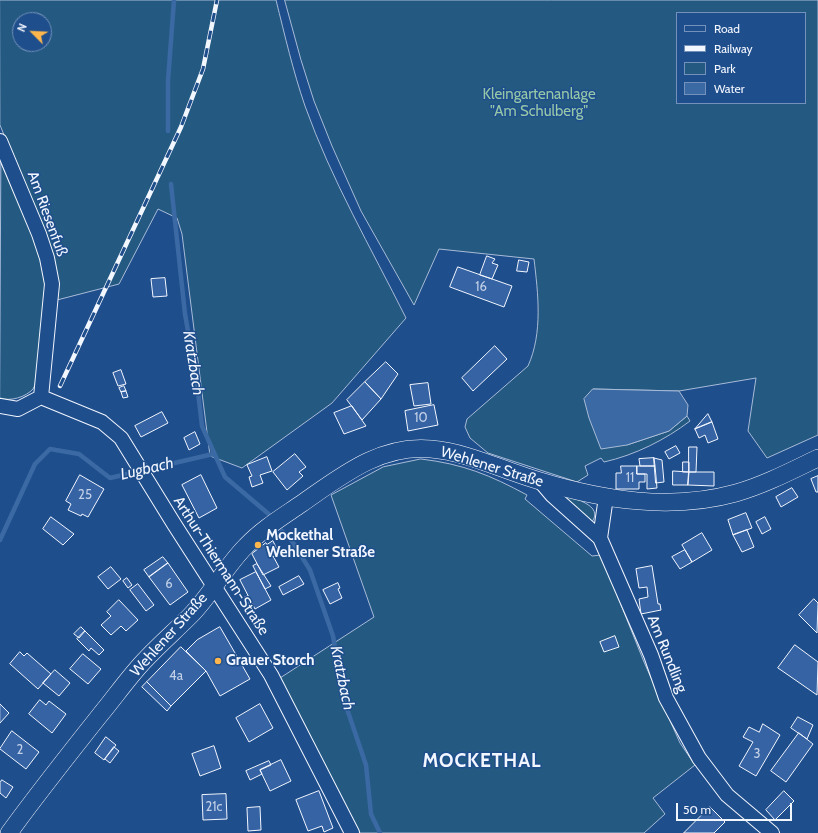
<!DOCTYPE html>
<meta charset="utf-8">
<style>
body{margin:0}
#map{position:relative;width:818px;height:833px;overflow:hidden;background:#1f4e8c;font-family:Cabin,sans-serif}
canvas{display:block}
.legend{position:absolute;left:676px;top:12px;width:130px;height:92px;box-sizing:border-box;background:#1f4e8c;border:1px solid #7391ba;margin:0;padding:5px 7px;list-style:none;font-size:12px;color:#f2f6ff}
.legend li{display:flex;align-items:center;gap:8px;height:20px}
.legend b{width:20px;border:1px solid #7391ba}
.north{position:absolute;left:12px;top:12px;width:40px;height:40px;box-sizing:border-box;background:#1f4e8c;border:1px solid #7391ba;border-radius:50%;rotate:294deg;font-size:11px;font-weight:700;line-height:16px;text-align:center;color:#f2f6ff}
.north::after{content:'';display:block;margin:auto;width:14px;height:18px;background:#ffb74d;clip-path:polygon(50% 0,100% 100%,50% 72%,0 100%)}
.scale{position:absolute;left:676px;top:803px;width:116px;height:18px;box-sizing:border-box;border:2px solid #f2f6ff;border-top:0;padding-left:5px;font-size:12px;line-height:14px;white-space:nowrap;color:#f2f6ff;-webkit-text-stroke:3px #1f4e8c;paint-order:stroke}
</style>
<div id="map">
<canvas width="818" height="833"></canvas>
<ul class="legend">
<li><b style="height:5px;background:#1f4e8c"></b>Road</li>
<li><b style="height:5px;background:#f2f6ff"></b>Railway</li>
<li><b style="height:11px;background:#245a82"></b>Park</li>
<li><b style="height:11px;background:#3b69a3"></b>Water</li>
</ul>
<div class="north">N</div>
<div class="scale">50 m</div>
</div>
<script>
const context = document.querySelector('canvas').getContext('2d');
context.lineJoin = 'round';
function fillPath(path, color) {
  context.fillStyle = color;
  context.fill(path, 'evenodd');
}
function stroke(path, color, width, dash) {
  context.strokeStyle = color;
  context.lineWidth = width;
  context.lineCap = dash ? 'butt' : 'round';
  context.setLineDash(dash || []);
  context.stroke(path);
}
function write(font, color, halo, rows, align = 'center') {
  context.font = font + ' Cabin,sans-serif';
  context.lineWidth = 3;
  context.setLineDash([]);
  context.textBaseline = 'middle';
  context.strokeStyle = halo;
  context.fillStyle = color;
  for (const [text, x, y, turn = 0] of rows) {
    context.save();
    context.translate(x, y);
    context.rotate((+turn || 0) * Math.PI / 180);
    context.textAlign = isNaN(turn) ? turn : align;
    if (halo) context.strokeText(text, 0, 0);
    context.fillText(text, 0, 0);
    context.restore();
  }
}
const green = new Path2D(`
 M0,0H276C285,36 293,71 305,106C331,179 371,248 406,318L332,403L242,468L210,456L182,234L177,218L158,209L119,284L57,300L30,200L0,125ZM20,20H44V44H20Z
 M285,0H818V435L767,458L748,431L756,378L679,391L593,389L627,445L669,431L687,416L690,421C665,440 635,455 604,462L601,458L585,466L588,475L577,482L488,453L470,438L465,427L467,419L528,366C543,333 538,293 534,259L439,249L414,305L361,211L332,146L314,101L301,60ZM677,13H805V103H677Z
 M1,163L34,238L47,280L38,377C36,380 35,386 33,389C26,397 10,402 0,398Z
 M421,459C463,464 490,475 527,495L525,499L592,556L601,555L644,662L680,743L695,765L653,798L665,814L644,833H360L280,678L374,617L331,495L383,467Z
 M559,494C570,497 607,505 591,523Z`);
fillPath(green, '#245a82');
stroke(green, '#a8bbd7', 1);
const water = new Path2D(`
 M593,389L679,391L688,405L687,416L669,431L627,445L601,449L589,418L584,399Z`);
fillPath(water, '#3b69a3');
stroke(water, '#a8bbd7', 1);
stroke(new Path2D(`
 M168,131V81L174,0
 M171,184L185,314L197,383L202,426L225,477L271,516
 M282,531L292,541L310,570L333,636L344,700L366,765L371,814L380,833
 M0,540L35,464L50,449L79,454L110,478L213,454`), '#3b69a3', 4.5);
const building = new Path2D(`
 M487,256L495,259L492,263L498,265L492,279L480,275Z
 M519,260L529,262L527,272L517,271Z
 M458,267L512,286L504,307L450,287Z
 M165,278L167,296L153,297L151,279Z
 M495,346L507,359L473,391L462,378Z
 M386,362L398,374L381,399L365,382Z
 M121,370L126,384L118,386L113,373Z
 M365,382L381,399L362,420L347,400Z
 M428,383L431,404L414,406L410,385Z
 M124,386L126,391L121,392L119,388Z
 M126,391L128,397L123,398L121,392Z
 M434,405L438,425L408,431L405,411Z
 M352,406L366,426L344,434L334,413Z
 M162,412L168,423L141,437L135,426Z
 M708,414L712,422L695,429Z
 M712,422L718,439L708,443L705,435L699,438L695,429Z
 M195,432L200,444L189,450L184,438Z
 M676,446L680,453L669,459L665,452Z
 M689,447H697L696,472H689Z
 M295,454L306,467L299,472L303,476L287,490L273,472Z
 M267,457L272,471L260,475L263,483L252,487L249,477L252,476L247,465Z
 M654,458L655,466H640L639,459Z
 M654,458L662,460L664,482L656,483Z
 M683,462H689V472H683Z
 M621,466H637V474H645V482H639V489H616V473H621Z
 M637,466H655L657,488L647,489V474H637Z
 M673,471L689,472L688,485H673Z
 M689,472H714V486L688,485Z
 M80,475L104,489L88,517L82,514L81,516L68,510L71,504L66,501Z
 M201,475L217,508L199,518L182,485Z
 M818,476V492H816L811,479Z
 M792,488L798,497L781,507L776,497Z
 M746,513L752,528L733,535L728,520Z
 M51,517L74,534L63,545L43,529Z
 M765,517L771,529L762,534L756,522Z
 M747,530L754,547L742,552L733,535Z
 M702,533L712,550L692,562L682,545Z
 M273,541L279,553L273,557L267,545Z
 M266,543L279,567L263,575L252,554Z
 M685,550L692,562L680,569L672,557Z
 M163,557L168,563L149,577L144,570Z
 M168,563L188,592L170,605L149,577Z
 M257,564L271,586L265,589L253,566Z
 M652,566L658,604H660L661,610L641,614L639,599L648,597L647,587L639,588L636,569Z
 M111,567L121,579L108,589L98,577Z
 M256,572L271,600L255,609L240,580Z
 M299,576L304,584L283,595L279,587Z
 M127,578L132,585L128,588L123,581Z
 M338,583L340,588L338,589L342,598L330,604L323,590Z
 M138,584L154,605L146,611L130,590Z
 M248,596L251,602L247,604L244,598Z
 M814,599L818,603L817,633L799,615Z
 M119,600L138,620L126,631L121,626L111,635L101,625L111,616L107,612Z
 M81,627L85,631L79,638L74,634Z
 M220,627L250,679L220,696L206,671L186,651L197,640Z
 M85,631L104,650L99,655L91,648L89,651L77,639Z
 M615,636L619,647L604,652L600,642Z
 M795,645L818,662L817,695L778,668Z
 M181,647L206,671L171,706L147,682Z
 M20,652L24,656L27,653L51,674L38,689L10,664Z
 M83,654L101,669L88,684L70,669Z
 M55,670L70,683L59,696L43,683Z
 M147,682L171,706L167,711L142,687Z
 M40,700L46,705L49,701L66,714L52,733L29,714Z
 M0,704L9,713L0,723Z
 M260,704L273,728L249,742L236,718Z
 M798,717L813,725L807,739L791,728Z
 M763,724L780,735L756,776L739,766L753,742L743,737L749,727L759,732Z
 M12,731L39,752L26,769L0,749Z
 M799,733L813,744L786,782L771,771Z
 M106,737L116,745L104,760L95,753Z
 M214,746L221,768L200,776L192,754Z
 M114,747L119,751L110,763L105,759Z
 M281,760L291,781L270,791L260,770Z
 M269,761L271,765L260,770L262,774L250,780L246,771Z
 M2,780L13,787L6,798L0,793V783Z
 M319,791L333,828L324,832L322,826L308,831L296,800Z
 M784,791L794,801L775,820L766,810Z
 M226,794L227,819L203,820L202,795Z
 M260,807L261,830L248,831L247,808Z
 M710,807L725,822L714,833H684Z`);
fillPath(building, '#3563a3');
stroke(building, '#f2f6ff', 1);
const minor = new Path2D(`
 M0,141L39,234L47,258L52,284L41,397
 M0,406L18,409L41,397L102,422L121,438L174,524L271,675L352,833
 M541,482L552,495L600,538L651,655L666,698L699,758L727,795L772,833
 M600,538L606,497`);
const tertiary = new Path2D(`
 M9,833C38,793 69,754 100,715C115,697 128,678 144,661C159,645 175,631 190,616C211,595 225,567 246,546C262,529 282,517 301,504C340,477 380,444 431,449C468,452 504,471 540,481C603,500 671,511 736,493C764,485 791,471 818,458`);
stroke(minor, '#f2f6ff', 16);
stroke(tertiary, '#f2f6ff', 18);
stroke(minor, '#1f4e8c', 14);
stroke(tertiary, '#1f4e8c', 17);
const rail = new Path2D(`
 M60,386L181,127L203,69L217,0`);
stroke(rail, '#f2f6ff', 4.5);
stroke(rail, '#1f4e8c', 3, [9]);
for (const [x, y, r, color] of [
 [258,545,4,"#ffb74d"],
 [218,661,4,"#ffb74d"]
]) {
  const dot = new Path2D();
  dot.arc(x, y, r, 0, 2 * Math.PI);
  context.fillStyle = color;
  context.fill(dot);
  stroke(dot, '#1f4e8c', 1.5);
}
write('13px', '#c3d1e8', null, [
 ["16",481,287],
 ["10",421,418],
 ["11",630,478],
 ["25",85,495],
 ["6",169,584],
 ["4a",176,676],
 ["2",20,750],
 ["3",757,754],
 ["21c",214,807]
]);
write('15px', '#97c8a6', '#1f4e8c', [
 ["Kleingartenanlage",539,95],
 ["\"Am Schulberg\"",539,112]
]);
write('15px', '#f2f6ff', '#1f4e8c', [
 ["Am Riesenfuß",47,214,70],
 ["Wehlener Straße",492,467,17],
 ["Arthur-Thiermann-Straße",221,566,57],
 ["Wehlener Straße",169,635,-48],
 ["Am Rundling",667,654,68]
]);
write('bold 15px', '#f2f6ff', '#1f4e8c', [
 ["Mockethal",266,536],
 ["Wehlener Straße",266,553],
 ["Grauer Storch",226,661]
], 'left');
write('italic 16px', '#f2f6ff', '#1f4e8c', [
 ["Kratzbach",193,363,81],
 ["Lugbach",147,469,-13],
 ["Kratzbach",342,678,78]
]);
context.letterSpacing = '1px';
write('bold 19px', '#f2f6ff', '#1f4e8c', [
 ["MOCKETHAL",482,761]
]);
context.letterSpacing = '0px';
</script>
